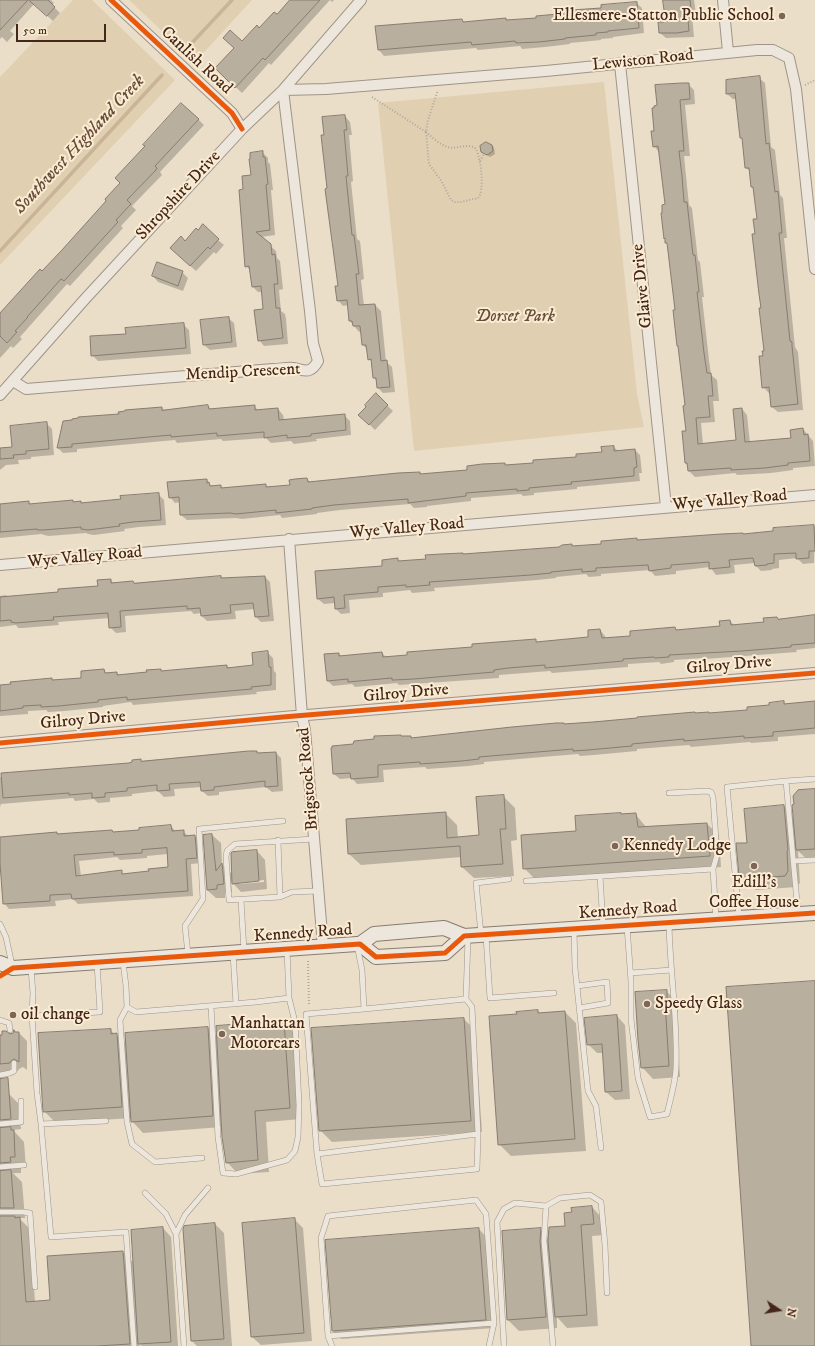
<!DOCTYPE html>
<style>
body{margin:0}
#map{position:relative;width:815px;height:1346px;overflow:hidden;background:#eadec8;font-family:"IM FELL DW Pica",serif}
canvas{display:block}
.north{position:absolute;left:759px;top:1290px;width:40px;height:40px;-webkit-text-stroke:3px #faecd2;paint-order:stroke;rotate:102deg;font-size:11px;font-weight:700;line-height:16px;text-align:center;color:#44261a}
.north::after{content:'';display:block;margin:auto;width:14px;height:18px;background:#44261a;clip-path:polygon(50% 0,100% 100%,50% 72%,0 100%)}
.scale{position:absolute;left:16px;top:24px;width:90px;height:18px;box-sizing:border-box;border:2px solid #44261a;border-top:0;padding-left:5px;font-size:12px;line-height:14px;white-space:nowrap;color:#44261a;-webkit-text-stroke:3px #faecd2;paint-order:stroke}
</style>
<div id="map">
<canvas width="815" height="1346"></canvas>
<div class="north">N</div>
<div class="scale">50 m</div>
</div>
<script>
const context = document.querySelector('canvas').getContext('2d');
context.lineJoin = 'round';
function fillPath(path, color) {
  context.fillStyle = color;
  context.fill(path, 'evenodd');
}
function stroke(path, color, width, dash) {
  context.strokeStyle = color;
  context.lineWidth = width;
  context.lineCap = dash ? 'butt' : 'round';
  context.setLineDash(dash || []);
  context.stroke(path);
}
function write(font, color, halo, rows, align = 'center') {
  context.font = font + ' "IM FELL DW Pica",serif';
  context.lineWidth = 4;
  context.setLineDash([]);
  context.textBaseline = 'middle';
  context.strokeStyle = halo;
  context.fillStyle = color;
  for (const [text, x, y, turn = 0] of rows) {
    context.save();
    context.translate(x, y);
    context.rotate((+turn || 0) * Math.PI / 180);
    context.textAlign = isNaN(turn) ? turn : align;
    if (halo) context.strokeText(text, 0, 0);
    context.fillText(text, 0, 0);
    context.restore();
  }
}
fillPath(new Path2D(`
 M73,0H92L175,80L0,265V77Z
 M129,0H252L195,62Z
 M604,82L637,394L644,427L414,451L378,103Z`), '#e1cfb1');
fillPath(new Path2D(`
 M0,0H51L54,3L52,5L60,13L53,21L34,4L10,31L14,34L7,42L2,37L0,39Z
 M291,0H334L332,2L330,0L271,65L269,63L242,93L216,68L242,43L277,16Z
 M664,0H694L696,14L692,15L694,37L666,38L660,33L666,18Z
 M636,3L642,8L644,33L613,37V38L601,39V40L570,43V44L545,47L522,49L520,46L478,50L476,48L384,56L379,50L377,26L462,20L465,23L506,19L508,21L537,19Z
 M759,78L765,83L771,147L775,150L780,195L783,198L787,238H784L795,347L798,352L803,410L778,412L772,407L771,393H769L763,387L765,352L756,235L758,220L755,190L752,187L750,171L746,168L744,140L741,137L737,99H733L727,94Z
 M688,84L694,90L695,104L685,105L690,156H684L689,205L692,208L698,260L700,262L704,297H702L709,360L711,375L717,380L719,401H713L715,422L701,423L703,444L737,441L742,409L747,415L750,443L792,439L803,429L813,441L815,466L793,468V470L771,473L737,475L735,473L695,477L689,471L688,466L686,463L683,432H687L682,373L668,245L665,238L666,205L659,152L654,146L655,132Z
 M345,116L350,122L352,135H349L353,181L351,182L357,239L360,241L364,279L361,280L364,306L375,305L381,311L386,362L392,367L395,392L383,393L378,388L377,381L374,378L372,362L369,359L367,349L363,345L362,331L359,332L350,321L348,305L343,306L338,300L339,287L328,189L325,136Z
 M198,119L204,125L160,172L162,175L132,206L136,210L121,226L123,228L70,286L67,284L20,337L22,339L13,348L11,346L0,358V315L42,272Z
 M492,145L494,148L495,154L490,157L482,152Z
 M262,152L268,158V162L270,164L273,190H271L275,235L261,237L276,251L277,258L280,261L283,289L279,290L281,311L285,314L286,319L288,344L264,346L259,340L264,310L262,292H258L253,287L251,271L246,266L244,190Z
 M218,240L224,245L216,254L214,252L196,271L177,254L185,242Z
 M182,272L188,278L183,291L158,282L153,276Z
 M228,318L234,323L237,347L210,350L204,345Z
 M183,324L189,330L191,354L98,361L92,355L127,335Z
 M376,395L393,411L375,430L360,415Z
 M208,406L211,409L254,406L259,411L278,409L283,415L284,420L344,415L350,421L351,435L316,439L317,441L294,444L291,441L271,443L266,438L223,441L221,439L177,443L175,440L77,449V452L63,453L58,448L63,422L162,408L164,410Z
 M46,423L52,429L54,455L31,457V459L18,460L19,464L6,465L0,470V449L13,448Z
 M614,447L618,451L635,450L640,455L642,473H639L640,481L577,487V489L534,493V495L523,496L521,494L471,498V501L427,506V507L414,508L410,504L340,510L317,513V514L282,518L280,515L242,519L236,518L187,520L181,515L180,502L175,503L170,497L207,480L212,487L221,486L223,488L265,485L269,488L291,486L307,479L311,483L420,473L422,475L468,471L504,464L507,466L534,464L577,458L603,452Z
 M158,494L164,500L166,525L139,527L124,529L125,531L94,535L88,534L86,533L49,536L44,535L42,534L0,538V505L29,502L31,505L72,501L74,503L80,502L82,504L122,500Z
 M815,526L814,563L803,564L797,558L779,560V568L772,569V570L761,571L756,566L755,563L734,565L735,573L716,575L710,567L676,571V574L655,576L650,570L601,574V576L589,577L586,574L556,577V578L537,580L434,588L435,591L412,593L410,590L383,593V597L349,600L350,613L341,614L336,609L335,603L324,604L318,599L397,559L400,562L427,560L463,554L465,555L560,548V547L572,545L573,547L602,545L637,539L638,540L744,535L774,532V529Z
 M221,577L223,579L265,577L270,582L274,621L261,622L256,617L255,609L235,611L236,619L207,621L202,616L201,613L194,614L191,611L125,616L126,632L116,633L110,627V618L58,622L59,625L23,628H18L16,625L0,627V596L6,595L8,597L59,593L99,587L111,580L114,584H135Z
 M815,615V648L796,650L797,652L705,659L703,658L674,660V662L661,664L659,662L628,664V667L552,673L550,671L499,675V678L399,685L397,683L355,687L352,684L333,686L328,681L339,654L342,657L382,653L387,658L535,640L537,642L589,638L600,630L605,636L606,639L632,637L675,628L678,631L721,627L730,621L735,626L765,623L777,618L779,620Z
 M267,652L273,658L274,671L276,673V690L256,692L257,694L133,705L131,702L103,706V707L65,711L48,712L46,710L28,711V714L0,716V686L51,679L53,681L83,679L104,670L107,674L117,673L120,676L148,673L161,670L163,672L227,666L229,668L254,666Z
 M784,702L786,705L815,702V734L778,737V741L751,743L750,742L691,747L689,745L637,749V751L594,755L580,756L578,754L484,762V764L468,766L427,769L425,767L383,770L384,782L357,784L352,778L340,779L334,774L353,744L375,740V737L401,736L412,739L564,724L748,711Z
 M256,752L259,754L276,753L281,758L283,791L272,792L266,787L219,792V795L208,796L202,791V787L174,789L175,796L164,797L158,791L132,794V796L110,798V802L98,803L94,799L75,801L73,798L1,804L0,807V777L130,764L133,762V761L141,760L142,762Z
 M815,790V861H809L798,851L800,883L796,887L756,890L740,876L748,844L784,806L794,817Z
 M503,796L515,808L517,840L511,841L514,876L474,878L462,867V857L361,865L349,854L445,813L457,825L458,838L480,836Z
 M636,815L647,828L707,824L719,835L721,867L536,880L524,868L577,832Z
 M171,826L176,832L183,831L189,837L195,836L201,842L202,863L191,864L193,896L78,904L73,899L55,901L56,906L9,909L4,903L0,838L57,833L59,835L112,831L114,833ZM168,854L169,868L150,872L124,875L121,871L81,876L79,861L117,857L120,860L147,858V856Z
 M212,835L221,843L222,864L232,874L231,857L233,853L257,851L265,860L267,889L241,892L231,881L232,892L225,893V898H216L207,890ZM264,880V882L239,884V882Z
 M666,991L678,1003V1012H676L680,1077L653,1079L642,1067Z
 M538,1011L540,1014L565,1012L576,1023L586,1151L511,1156L499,1144L518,1015Z
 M617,1016L625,1025L630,1099L615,1100L606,1092L603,1053H597L588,1044Z
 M464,1019L475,1030L482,1132L332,1142L320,1130Z
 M284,1022L295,1034L301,1119L266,1122L269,1172L238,1174L227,1162L222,1127L143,1133L132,1121V1118L56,1123L44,1111L110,1030L127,1044L208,1028L218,1038Z
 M19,1033L27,1041V1070L23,1067L19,1069L18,1071L0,1073V1036Z
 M0,1093H8L19,1104L21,1129L13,1130L24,1142L26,1168H21V1173H13L22,1182L25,1218H19L30,1229L35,1302L51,1301L123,1252L134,1263L163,1228L171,1237L178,1346H142L139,1343L140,1346H0Z
 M592,1207L603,1219L605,1235L592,1236L598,1326L567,1328L557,1317V1328L519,1331L508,1320L540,1229L549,1238Z
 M294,1219L303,1228L312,1341L261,1345L252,1337L243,1223Z
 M215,1224L224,1233L232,1346H197L192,1341Z
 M479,1229L487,1238L494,1328L341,1339L333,1331Z`), '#0003');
stroke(new Path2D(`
 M190,45L232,0
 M0,251L162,75`), '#c9b498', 3.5);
const building = new Path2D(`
 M0,0H28L0,30Z
 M29,0H48L55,7L47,16Z
 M290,0H320L265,60L263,58L235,88L215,68L234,48L223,38L230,30L242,41L257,25L259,28L274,12L277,14Z
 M663,0H690L691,9H687L689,31L677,33H659L658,22H664L665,18Z
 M637,2L639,28L608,31V32L596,33V35L565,38V39L539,42L516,43L515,41L472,45L471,42L378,50L375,26L462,19L463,22L506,18V20L536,18V16L558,14L557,11L601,8V5Z
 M760,76L766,144L769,143L775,192L778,191L782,233H779L790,341L792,342V346L798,404L771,407L769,387L762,388L759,356H763L762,351H764L759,308H761L759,294L752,234H755L753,219H757L753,187H751L749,168H745L742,138H740L735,93L726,94V80Z
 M682,83H689L690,99L680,100L684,151H679L682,176L684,202H687L693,255H695L699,292H697L704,353L707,373H711L713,396H708L710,417L696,418L698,444L736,440L733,409L742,408L745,442L791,438L790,430L803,428L804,435L808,434L810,461L788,463V465L765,468L731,470V468L688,471L687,463H685L682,431H686L683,406L685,405L678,346H677L673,310H675L667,243H665V238L664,239L661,213H662V205L665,204L658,146L653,147L651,131H654L652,108H654V106L657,105L655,85Z
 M181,103L199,119L155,166L157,168L156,170L127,200L131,204L116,220L118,222L64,281L61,279L27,317H28L15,331L17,332L7,343L0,336V313L40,269L42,271L62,250L106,201L105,199L120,183L115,178L145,146L143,145Z
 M345,115L347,130H344L348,176H346L352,235H354L359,274H356L359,305L375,304L381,361L387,360L390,387L377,388L376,378H373L371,359L368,360L366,345H362L360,326H353L352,321H349L347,300L337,301L335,286H338L325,189L327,188L321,135H324L322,117Z
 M486,142L492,145L493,151L487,155L481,152L480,146Z
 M263,151V157H265L268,184L266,185L270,230L256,232L271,244L272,255L275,254L278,284H274L276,308H280V313L283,338L258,341L254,310L263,309L261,286L252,287L249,266L245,267L239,190L243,189L242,176L251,175L249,159H250V153Z
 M203,224L219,239L210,249L208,247L190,266L170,248L181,236L185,241L196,228L198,230Z
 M157,262L183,271L178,286L152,276Z
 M229,317L232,342L203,345L200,320Z
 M184,323L186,348L91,356L90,336L126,334L125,328Z
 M376,393L388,405L369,425L358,415L366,407L365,405Z
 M208,405L209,409L255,405V410L278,408L279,420L345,414L346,430L311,434V436L287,438V435L264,438V432L217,436V433L171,437V435L72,444V447L57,448L63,421L72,420V419L78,418V417L119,414L118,412L125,411V410L162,407V410Z
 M47,422L49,449L26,451V454L13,455L14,458L0,459V448L12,447L10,426Z
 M614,446V451L635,449L637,467L634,468V476L571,482L572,484L529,488V490L517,491V489L466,493V496L408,503V499L334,505L312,508V509L276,513V510L236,514L230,513L180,515L179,497L169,498L167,482L207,479V483L209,482L210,486L221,485V488L266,484V487L290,485L289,480L295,479L307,478L308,482L398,473L420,472V474L467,470V466L482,464L505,463V465L533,463V460L576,457V454L602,452L601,447Z
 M159,493L161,520L133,522L119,524L120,526L88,530L81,529V527L43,530H37V529L0,532V504L29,501V504L73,500V502L81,501V503L121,499L120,496Z
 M814,525L815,551H809V558L796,559V553L774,554V563L767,564V565L755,566L753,558L729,560L730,567L709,569V562L671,565V568L649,571L648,565L596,568V571L582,572V569L551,572V573L531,575L429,582L430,585L406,587V585L378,587V592L344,595L345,608L335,609L334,597L317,599L315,571L382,566V560L398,558V561L426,559L425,555L441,554L463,553V554L559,547L562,545L572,544V546L601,544V541H602L637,538V540L721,534L743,533V534L773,531V528Z
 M221,576V578L265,576L269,616L255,617L253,603L230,605L231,613L201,616L200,608L187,609V606L120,611L121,627L109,628L108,613L53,617L54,620L39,621L16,623L11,622V620L0,621V597L58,592V589L98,586L97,580L111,579V583L133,581L134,583Z
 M815,615V643L791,645V647L742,651L669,655V657L655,658L654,657L623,659V661L545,668V665L508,668L494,670V672L414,679L394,680H392V678L348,682V679L327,681L324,654L339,653V656L382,652L383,657L407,655V652L472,647V644L536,639V642L588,637V630L600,629L602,638L630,636V631L675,627L676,630L720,626L719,621L730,620L731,625L764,622L763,618L777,617L778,619Z
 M268,651L269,667H271V685L251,687L252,689L127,700V697L98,700V702L59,706L41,707V705L23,706V708L0,711V685L11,684L10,682L52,678V680L81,678V671L104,669L105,673L117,672V675L147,672L146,670L161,669V671L227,665V668L253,665L252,653Z
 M784,701V704L815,701V728L773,732V736L744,738V736L684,741V739L632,744V746L588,750L573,751V749L479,757V759L462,761L420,764V762L378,765V777L351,779L350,773L333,774L331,748H332V746L353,744L354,741L374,739V736L401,735V736H411V738L512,727L556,723H564V724L593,722L637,718V717L695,712V713L709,712V713L747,710V707L769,705V703Z
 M249,751H257V753L276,752L278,786L265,787V781L214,787V790L201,791L200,782L169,784L170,790L157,791V785L127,788V791L105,793V797L92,798V793L69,795V793L3,798L1,773L129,763L132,762V760L141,759V761Z
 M815,789V849L796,850L792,805L794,804L793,796L798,790Z
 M504,795L506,829H500L503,864L461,867L460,846L348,854L346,819L446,812L447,838L479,835L476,797Z
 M784,805L788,850L787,851L788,871L785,876L744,879L739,876L736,843H747L744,809Z
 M621,813V814L636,813L638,827L707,823L710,856L523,869L521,835L576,831L575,816Z
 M171,825L172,831L184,830V836L195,835L197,858L186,859L188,891L72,899L71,894L50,895V901L3,904L0,863V837L57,832V834L112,830L113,832L139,830V828ZM167,848L168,867L148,869L149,871L122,874V870L76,876L74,855L114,852V855L142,853V850Z
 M212,834L216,871L222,863L224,884L217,885V889L207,890L203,835Z
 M257,850L259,881L232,884L231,853L232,852Z
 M815,981V1346H751L726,987Z
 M667,990V1001H665L669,1066L641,1068L638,1040L635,992Z
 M538,1010V1013L565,1011L575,1139L498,1145L489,1016L517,1014L516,1012Z
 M617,1015L622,1091L605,1092L602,1044L587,1045L584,1018Z
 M464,1018L471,1121L319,1131L311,1028Z
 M284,1021L290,1108L255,1111L258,1160L226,1163L222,1137L216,1026Z
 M208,1027L213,1116L131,1122L125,1033Z
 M111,1029V1034L117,1033L122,1107L43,1112L38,1033Z
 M14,1030L15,1032H19V1062L14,1059L11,1061L10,1063L0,1064V1035H2V1031H6L10,1034L13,1033Z
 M8,1078L11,1119L0,1120V1079Z
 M11,1127V1130H14L15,1157H10L11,1162L0,1163V1128Z
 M11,1170L14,1208H0V1171Z
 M592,1206L594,1224L581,1225L587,1315L555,1317L548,1241L549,1227L565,1226L564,1213L572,1212L571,1208Z
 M0,1216H15V1218L20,1217L26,1302L50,1300L47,1256L123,1251L130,1344L97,1346H0Z
 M295,1218L304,1333L251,1337L242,1223Z
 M215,1223L224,1339L191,1341L183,1229L184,1226Z
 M163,1227L171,1342L138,1344L131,1230Z
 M479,1228L486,1320L332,1331L325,1240Z
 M541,1228L540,1241L546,1317L507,1320L502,1231Z`);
fillPath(building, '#b9af9f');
stroke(building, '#877c70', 1);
const lane = new Path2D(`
 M669,793L707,791L711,792L713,797L717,855L713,869L716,919
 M314,839L235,844L227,851L226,857L229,900L280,897L292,892L318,891
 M278,840L280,897
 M793,861L815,860
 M600,876L603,925
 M526,881L713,869
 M241,900L244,951
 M798,913L786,781L815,779
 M739,916L727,787L786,781
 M0,924L6,937L12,965
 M627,926L631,981V1019L638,1078L650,1117L667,1114C670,1100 675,1084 676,1069C678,1021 670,972 669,924
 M574,930L575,968L588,1091L596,1106L601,1148
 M481,934L476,883L509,879
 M486,936L490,998L554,993
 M357,945L362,970L364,1009L466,999L468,937
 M233,953L236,1004
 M188,954L185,926L203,899L199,829L283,821
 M123,962L126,986L127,1007L136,1012L256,1002L289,998L287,950
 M31,969L33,993L32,1016L100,1012L97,963
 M631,973L671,970
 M577,986L607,982L608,1003L579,1008
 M211,1006L218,1137L223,1173L236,1174L287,1160L295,1151L298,1137L299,1105L295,1022L289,998
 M127,1007L120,1020L127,1122L132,1144L155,1162L202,1158
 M364,1009L306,1014L317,1154L322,1184L477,1169L478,1134
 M32,1016L37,1093L41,1124L51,1237L126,1232L134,1346
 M0,1020L9,1023L10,1030
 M0,1075L10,1073L14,1071V1063
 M0,1124L21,1122V1101
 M41,1124L106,1121
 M317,1154L478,1134L472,1007L466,999
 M0,1167L24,1165
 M145,1193L166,1214L176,1234L184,1346
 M0,1212H23L30,1213L35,1287
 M176,1234L185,1215L208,1188
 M328,1336L494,1323
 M332,1346L328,1336L321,1238L328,1216L476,1200L486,1214L494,1323L489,1346
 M504,1346L497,1222L504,1209L515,1203L546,1206
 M553,1346L544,1241L546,1206L560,1198L590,1195L601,1202L605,1245L607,1293`);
const street = new Path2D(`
 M111,0L232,113L242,129
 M723,0L728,52
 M620,64L666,507
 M283,90L326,89L546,71L757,50H773L789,58L796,89L815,269
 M13,381L26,389L273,369C280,369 287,367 293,368C305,370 310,375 318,361L313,343L310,311L283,90
 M0,395L85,299L242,129L283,90L361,0
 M289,539L302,716L305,730L323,946
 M0,565L815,495
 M0,743L283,717L815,673`);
const secondary = new Path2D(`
 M360,944L376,957L445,953L464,936
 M0,963L13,968L357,944H360L374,934L444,928L464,936L815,913`);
stroke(lane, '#9f9487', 6);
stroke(street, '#9f9487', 12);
stroke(secondary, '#877c70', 16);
stroke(new Path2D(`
 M805,85L815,80
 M372,97L426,132L428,120L438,90
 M426,132C432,137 440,145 448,147C457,150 468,142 476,149C481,159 485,190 478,198L461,202H455L451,200L442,182L429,164Z
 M480,161L484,154
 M308,961L309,1006`), '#aea79d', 2, [1, 2]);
stroke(lane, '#ede6dc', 5);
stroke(street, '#ede6dc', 10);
stroke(secondary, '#ede6dc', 14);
stroke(new Path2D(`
 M111,0L232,113L242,129
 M0,743L283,717L815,673
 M0,976L13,968L360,944L376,957L445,953L464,936L815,913`), '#e8590c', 5);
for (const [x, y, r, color] of [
 [782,16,4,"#7e6657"],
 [615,846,4,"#7e6657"],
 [754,866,4,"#7e6657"],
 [647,1004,4,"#7e6657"],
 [13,1015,4,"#7e6657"],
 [222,1034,4,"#7e6657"]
]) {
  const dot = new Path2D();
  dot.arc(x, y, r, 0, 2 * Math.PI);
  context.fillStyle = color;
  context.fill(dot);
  stroke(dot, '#faecd2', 1.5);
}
write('17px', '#44261a', '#faecd2', [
 ["Ellesmere-Statton Public School",774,16,"right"],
 ["Kennedy Lodge",623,846],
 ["Edill's",754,883,"center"],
 ["Coffee House",754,903,"center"],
 ["Speedy Glass",655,1004],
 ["oil change",21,1015],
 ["Manhattan",230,1024],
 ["Motorcars",230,1044]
], 'left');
write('17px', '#44261a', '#faecd2', [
 ["Canlish Road",196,61,43],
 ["Lewiston Road",643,61,-6],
 ["Shropshire Drive",179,196,-47],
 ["Glaive Drive",643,286,-96],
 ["Mendip Crescent",243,373,-3],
 ["Wye Valley Road",730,501,-5],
 ["Wye Valley Road",407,529,-5],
 ["Wye Valley Road",85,558,-5],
 ["Gilroy Drive",729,666,-5],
 ["Gilroy Drive",406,694,-5],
 ["Gilroy Drive",83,721,-5],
 ["Brigstock Road",309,779,-95],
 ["Kennedy Road",628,911,-4],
 ["Kennedy Road",303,934,-4]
]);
write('italic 17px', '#694d3b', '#faecd2', [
 ["Dorset Park",515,317]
]);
write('italic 18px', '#684b3a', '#faecd2', [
 ["Southwest Highland Creek",80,145,-47]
]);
</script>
